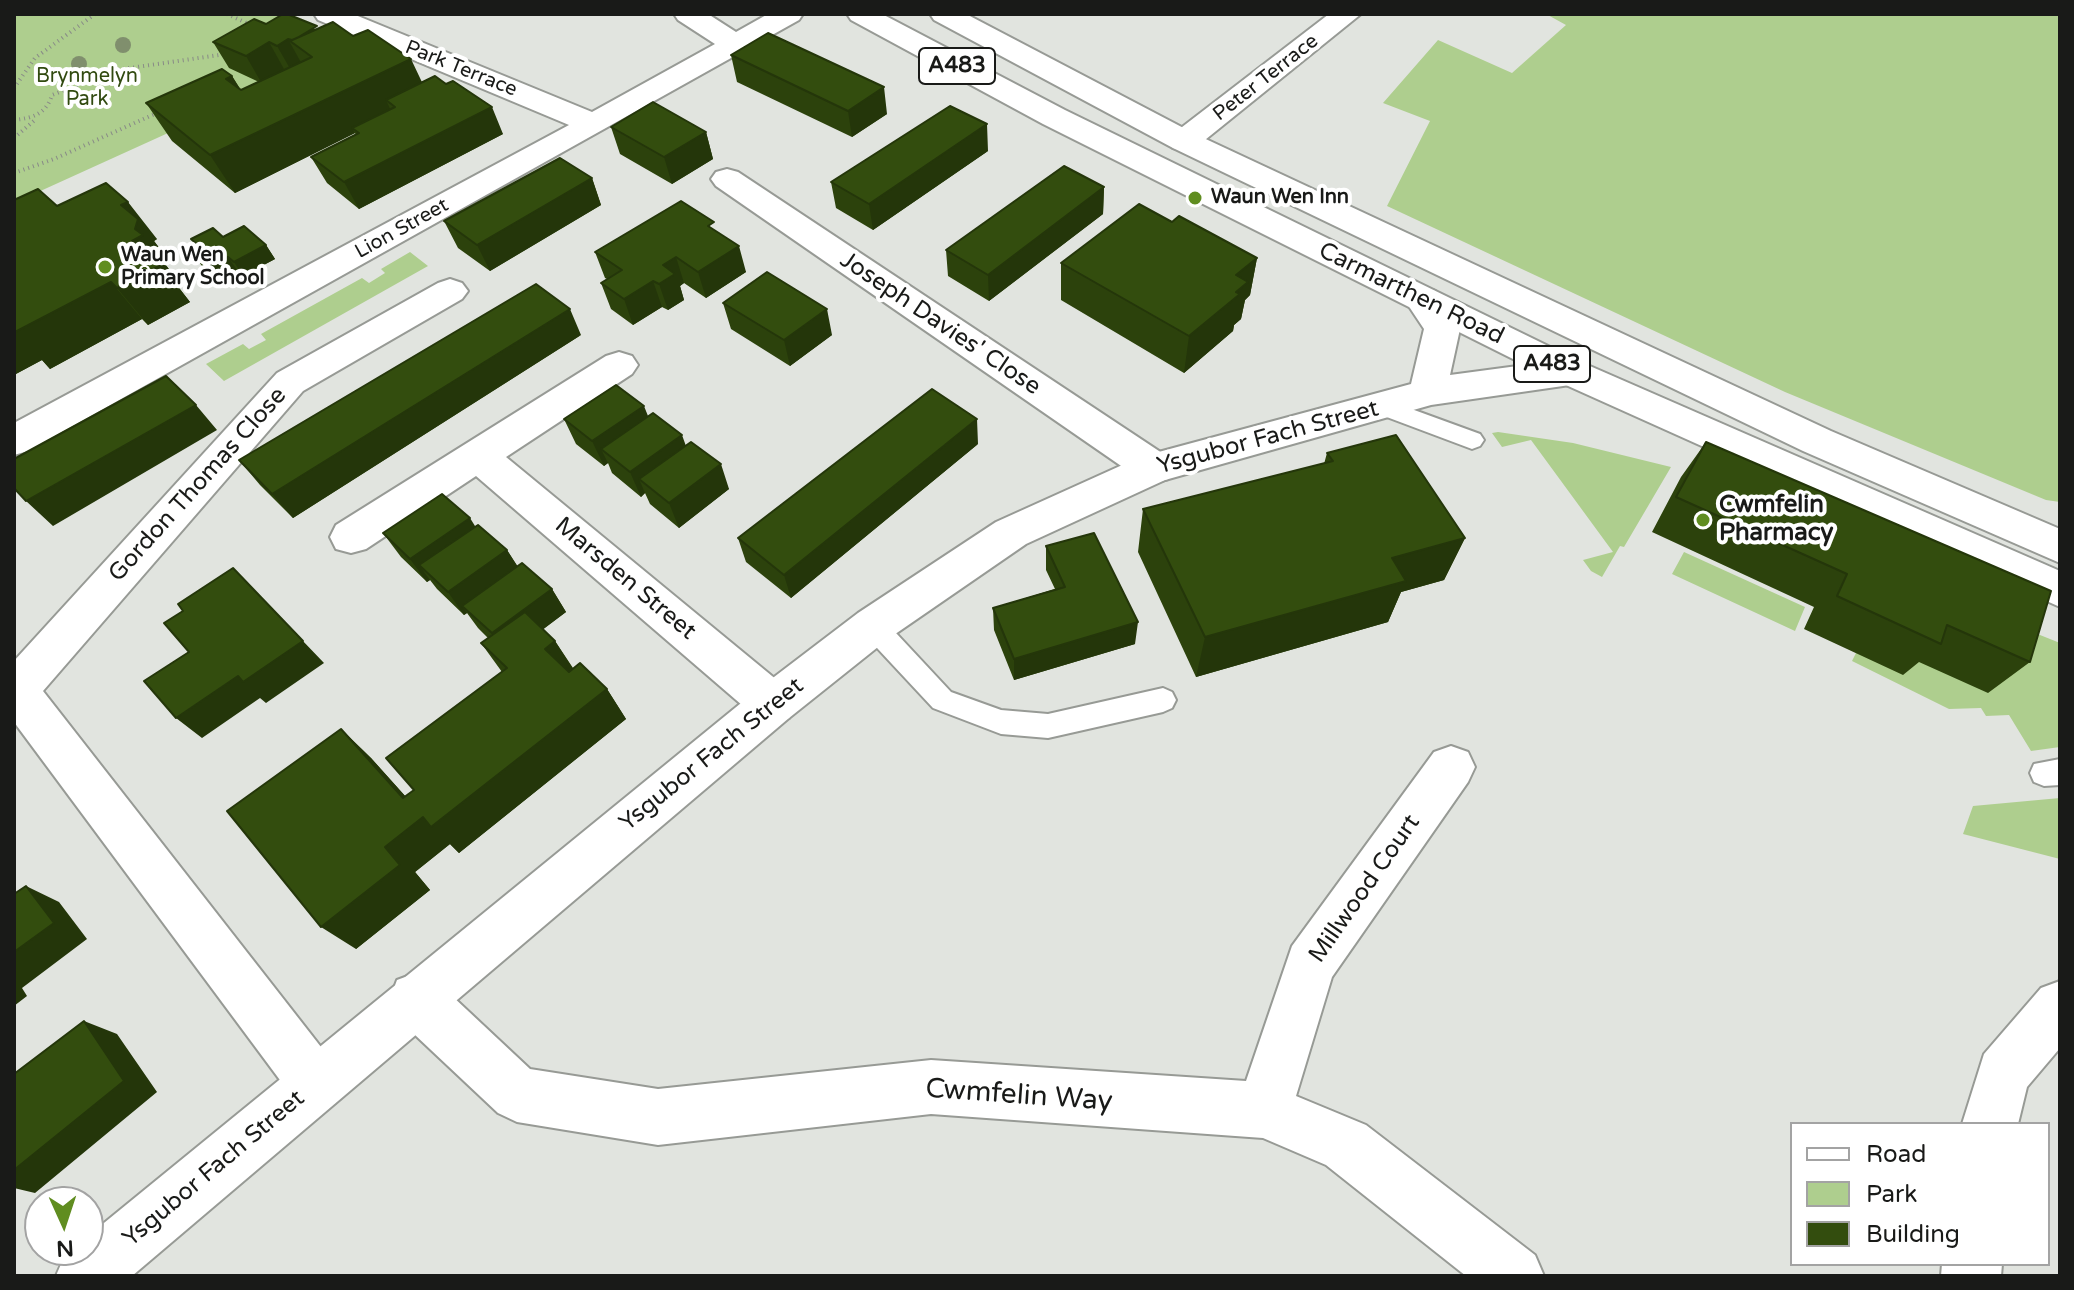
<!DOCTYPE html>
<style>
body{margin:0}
#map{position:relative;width:2074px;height:1290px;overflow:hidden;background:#e1e4df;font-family:"Varela Round",sans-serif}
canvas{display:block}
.frame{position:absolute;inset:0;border:16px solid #191a18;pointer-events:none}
.legend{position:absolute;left:1790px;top:1122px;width:260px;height:144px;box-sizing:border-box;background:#fff;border:2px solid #a3a3a3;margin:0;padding:10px 14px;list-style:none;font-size:24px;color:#191a18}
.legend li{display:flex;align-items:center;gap:16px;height:40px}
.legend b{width:40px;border:2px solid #a3a3a3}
.north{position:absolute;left:24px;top:1186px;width:80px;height:80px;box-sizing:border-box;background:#fff;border:2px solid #a3a3a3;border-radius:50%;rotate:177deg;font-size:22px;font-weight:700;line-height:32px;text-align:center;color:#191a18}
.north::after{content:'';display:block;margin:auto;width:28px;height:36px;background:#608d20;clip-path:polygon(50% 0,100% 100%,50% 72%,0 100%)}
</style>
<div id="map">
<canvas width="2074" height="1290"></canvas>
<div class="frame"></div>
<ul class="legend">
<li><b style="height:10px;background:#fff"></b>Road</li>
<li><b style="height:22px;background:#aece8e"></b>Park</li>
<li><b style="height:22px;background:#334d0e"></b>Building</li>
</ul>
<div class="north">N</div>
</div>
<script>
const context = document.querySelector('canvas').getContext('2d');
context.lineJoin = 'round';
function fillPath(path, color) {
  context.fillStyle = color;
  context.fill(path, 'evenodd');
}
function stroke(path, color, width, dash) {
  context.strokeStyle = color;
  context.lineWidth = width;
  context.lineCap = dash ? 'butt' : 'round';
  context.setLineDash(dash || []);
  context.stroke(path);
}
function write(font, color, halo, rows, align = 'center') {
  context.font = font + ' "Varela Round",sans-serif';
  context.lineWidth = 8;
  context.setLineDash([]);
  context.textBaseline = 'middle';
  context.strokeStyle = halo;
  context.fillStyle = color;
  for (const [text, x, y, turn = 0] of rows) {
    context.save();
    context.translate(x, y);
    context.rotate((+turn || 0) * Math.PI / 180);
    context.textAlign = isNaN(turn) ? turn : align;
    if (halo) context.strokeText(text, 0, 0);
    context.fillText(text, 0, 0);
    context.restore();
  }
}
fillPath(new Path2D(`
 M14,14H275L353,49L14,203Z
 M1546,14H2060V502L2046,500L1785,392L1387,206L1430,121L1383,103L1438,40L1512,73L1566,25Z
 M410,252L428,266L224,381L206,364L243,344L249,349L266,340L261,334L362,278L369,283L385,273L381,269Z
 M1498,432L1573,443L1671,467L1624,547L1620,546L1602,577L1591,571L1583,560L1613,552L1531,440L1502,447L1492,433Z
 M1684,552L1805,607L1795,631L1672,574Z
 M2010,623L2060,643V747L2031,751L2009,715L1986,716L1981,708L1949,709L1852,661L1856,653L1910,657Z
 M2060,798V859L1963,834L1973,806Z`), '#aece8e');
const service = new Path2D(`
 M1384,399L1480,434L1484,440L1480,446L1472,449L1376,413L1373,407L1376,401Z
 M873,615L882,618L951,692L1001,710L1048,714L1163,688L1172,692L1176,700L1172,708L1163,712L1048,738L1001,734L933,708L864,634L860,626L864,618Z
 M2060,759V785L2044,786L2034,782L2030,773L2034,764Z`);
const minor = new Path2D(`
 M314,14H353L592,112L715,44L678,20L674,14H708L736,32L768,14H803L799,20L28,451L14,455V423L569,125L318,20Z
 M1329,14H1361L1195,148L1184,150L1173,148L1168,141L1173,134Z
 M727,169L738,172L1168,457L1174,468L1168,479L1154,483L1140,479L716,186L711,179L716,172Z
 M450,279L462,283L468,291L462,299L303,391L43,691L335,1065L343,1084L335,1103L316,1111L297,1103L14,722V661L277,373L438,283Z
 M619,352L632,356L638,365L632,374L506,457L789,690L796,704L789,718L773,724L757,718L476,476L366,549L351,553L336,549L330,537L336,525L606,356Z
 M1451,746L1468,752L1475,767L1468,782L1332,977L1296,1096L1366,1125L1535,1255L1544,1276H1466L1326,1165L1263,1138L931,1114L658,1145L517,1122L498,1113L397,1018L390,999L397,980L416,973L435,980L530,1069L658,1089L931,1060L1246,1081L1292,946L1434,752Z
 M2060,981V1048L2027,1087L2018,1124H1962L1984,1054L2041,988Z
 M1942,1264H2002L2001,1276H1941Z`);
const tertiary = new Path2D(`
 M1422,287L1435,291L1460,329L1450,375L1570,359L1583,363L1589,372L1583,381L1570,385L1431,405L1165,480L1026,544L888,639L789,718L132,1276H56C64,1257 66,1250 88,1250V1236L757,690L858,613L996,522L1140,457L1411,384L1424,329L1404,299L1409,291Z`);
const primary = new Path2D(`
 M847,14H882L1065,110L1583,363L2060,571V607L1557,381L1043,124L851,20Z
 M930,14H966L1195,134L1831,431L2060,529V563L1803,451L1173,148L934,20Z`);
stroke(service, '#979a95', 4);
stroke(minor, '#979a95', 4);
stroke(tertiary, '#979a95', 4);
stroke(primary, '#979a95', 4);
stroke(new Path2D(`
 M227,14L251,25
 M14,88L35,58L95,14
 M14,120C33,118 46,114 52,95L116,70L226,54
 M14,138L36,119
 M14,173L54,159L157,113`), '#888a87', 4, [1, 4]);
fillPath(service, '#fff');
fillPath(minor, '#fff');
fillPath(tertiary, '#fff');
fillPath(primary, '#fff');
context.fillStyle = '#808f6d';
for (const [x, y] of [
 [123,45],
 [79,64]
]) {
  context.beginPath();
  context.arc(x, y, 8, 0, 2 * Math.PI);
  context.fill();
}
fillPath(new Path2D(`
 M266,24L318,29L422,82L503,134L359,209L327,183L311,157L356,135L355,133L235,193L172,141L146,103L232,76L241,90L259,82L229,68L213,42Z
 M731,55L887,114L852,137L737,82Z
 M611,127L706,132L713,159L672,184L620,154Z
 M988,151L873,230L836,208L831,182Z
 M592,178L601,205L490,271L458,248L444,221Z
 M1104,187L1103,214L989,301L948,276L946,250Z
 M14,200L57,206L157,239L154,241L166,257L165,264L172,273L169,275L190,302L148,325L142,319L50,369L42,360L14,375Z
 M1172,222L1257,258L1250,295L1245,300L1241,319L1234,325L1233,331L1184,373L1061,300V263Z
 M716,231L746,272L706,298L684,283L680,286L684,300L668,310L662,307L633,325L611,309L601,283L607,279L605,278L595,252Z
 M223,237L266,245L275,259L243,276L237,270L217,280L202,266L192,253L199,249L191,239Z
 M723,303L832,335L790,366L731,329Z
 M581,335L293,518L260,485L239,460Z
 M648,416L686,446L729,489L679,528L650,504L645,493L641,497L612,473L608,463L604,466L576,444L564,419Z
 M1706,442L2030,662L1988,693L1919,662L1903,675L1804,629L1814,607L1652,532L1681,477Z
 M978,444L791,598L746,562L738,538Z
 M1327,453L1465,538L1444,580L1401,592L1388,622L1196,677L1138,552L1143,509L1324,464Z
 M475,527L507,550L517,566L552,589L566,612L543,629L555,641L573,668L607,689L626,719L459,853L450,844L415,872L430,890L356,949L341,729L371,758L406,797L414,790L502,672L481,643L488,638L478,628L467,613L464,615L437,589L430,580L427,582L401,557L383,533Z
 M1046,546L1135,644L1014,680L994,630L993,608L1055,589L1046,570Z`), '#2c420c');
fillPath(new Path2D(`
 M288,39L303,66L292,72L277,46Z
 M269,42L284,69L261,82L246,56Z
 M411,59L429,97L395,107L386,100L393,115L352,128L355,133L235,193L210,155Z
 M232,76L255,114L226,79Z
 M884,87L887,114L852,137L848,111Z
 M492,107L503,134L359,209L344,182Z
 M987,124L988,151L873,230L869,204Z
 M706,132L713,159L672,184L664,157Z
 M592,178L601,205L490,271L477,245Z
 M1104,187L1103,214L989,301L988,275Z
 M128,202L157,239L154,241L166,257L165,264L172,273L169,275L190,302L148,325L117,288L132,241L135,229L121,205Z
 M266,245L275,259L243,276L234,262Z
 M739,246L746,272L706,298L698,272Z
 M228,257L237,270L217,280L208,267Z
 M676,257L684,283L680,286L684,300L668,310L659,284L663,265Z
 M1257,258L1250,295L1245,300L1241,319L1234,325L1233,331L1184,373L1189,336L1236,275Z
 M653,281L662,307L633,325L624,299Z
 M111,282L142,319L50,369L42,360L14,375V331Z
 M570,309L581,335L293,518L272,494Z
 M827,309L832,335L790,366L784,340Z
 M196,405L217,430L53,526L26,501Z
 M644,406L654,431L601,449L608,463L604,466L592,441Z
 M977,419L978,444L791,598L784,575Z
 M682,435L691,460L639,479L645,493L641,497L630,472Z
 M721,464L729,489L679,528L669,503Z
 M470,518L485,542L419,565L430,580L427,582L410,559Z
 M1465,538L1444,580L1401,592L1388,622L1196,677L1205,637L1392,558Z
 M507,550L522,573L462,606L467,613L464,615L448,592Z
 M233,568L324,663L266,703L260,698L202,738L176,718L238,676Z
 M552,589L566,612L508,656L492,633Z
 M1138,622L1135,644L1014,680V659Z
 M555,641L575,672L565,680L545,649Z
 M607,689L626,719L459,853L450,844L415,872L430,890L356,949L321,927L385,847L423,817Z
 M341,729L371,758L432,826L403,798Z
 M26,886L59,902L87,939L22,988L27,996L14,1006V952Z
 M84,1021L117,1034L157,1092L35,1193L14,1188V1170Z`), '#24360a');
const building = new Path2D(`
 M283,14H287L317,26L297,38L292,40L288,39L277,46L269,42L246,56L213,42L254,19L266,24Z
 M333,22L353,36L368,30L411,59L210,155L146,103L222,69L232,76L226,79L241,90L312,57L290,41Z
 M768,33L884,87L848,111L731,55Z
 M435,76L446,84L453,81L492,107L344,182L311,157L359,133L352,128L395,107L386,100Z
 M653,102L706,132L664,157L611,127Z
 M950,106L987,124L869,204L831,182Z
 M560,158L592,178L477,245L444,221Z
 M1064,166L1104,187L988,275L946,250Z
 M106,183L128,202L121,205L138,219L135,229L143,235L132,241L161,265L117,288L111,282L15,332L14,331V200L38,189L57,206Z
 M681,201L714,222L708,226L739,246L698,272L676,257L663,265L675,274L659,284L653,281L624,299L601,283L622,270L595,252Z
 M1139,204L1172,222L1179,216L1257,258L1236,275L1248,282L1236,292L1240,294L1189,336L1061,263Z
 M244,226L266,245L234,262L228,257L208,267L192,253L201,248L191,239L213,228L223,237Z
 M767,272L827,309L784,340L723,303Z
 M536,284L570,309L272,494L239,460Z
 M166,376L196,405L26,501L14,488V459Z
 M616,385L644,406L592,441L564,419Z
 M932,389L977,419L784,575L738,538Z
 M653,413L682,435L630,472L601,449Z
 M1396,435L1465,538L1392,558L1406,581L1205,637L1143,509L1333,461L1327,453Z
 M691,442L721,464L669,503L639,479Z
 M1706,442L2051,591L2030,662L1947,625L1941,644L1837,596L1847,574L1676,497Z
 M442,494L470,518L410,559L383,533Z
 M478,525L507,550L448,592L419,565Z
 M1094,533L1138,622L1014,659L993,608L1065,587L1046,546Z
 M522,563L552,589L492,633L462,606Z
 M233,568L303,641L243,682L238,676L176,718L144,681L189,652L164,623L183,611L178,604Z
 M525,612L555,641L545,649L569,672L580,663L607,689L431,827L423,817L385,847L400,865L321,927L227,811L341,729L403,798L414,790L386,758L507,668L481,643Z
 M26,886L54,923L14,952V894Z
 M84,1021L124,1081L14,1170V1074Z`);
fillPath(building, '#334d0e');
stroke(building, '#24360a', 2);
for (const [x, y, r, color] of [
 [1195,198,8,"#608d20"],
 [105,267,8,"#608d20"],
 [1703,520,8,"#608d20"]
]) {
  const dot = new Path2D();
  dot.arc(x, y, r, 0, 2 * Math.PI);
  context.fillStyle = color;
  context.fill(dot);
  stroke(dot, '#fff', 3);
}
write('20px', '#191a18', '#fff', [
 ["Park Terrace",461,69,22],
 ["Peter Terrace",1266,78,-38],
 ["Lion Street",402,229,-29]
]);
write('20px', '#314a10', '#fff', [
 ["Brynmelyn",87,77],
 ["Park",87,100]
]);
write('bold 20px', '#191a18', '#fff', [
 ["Waun Wen Inn",1211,198],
 ["Waun Wen",121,256],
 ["Primary School",121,279]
], 'left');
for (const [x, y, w] of [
 [957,66,76],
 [1552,364,76]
]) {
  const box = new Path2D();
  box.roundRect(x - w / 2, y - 18, w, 36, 6);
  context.fillStyle = '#fff';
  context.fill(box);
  stroke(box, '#191a18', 2);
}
write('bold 22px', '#191a18', null, [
 ["A483",957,66],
 ["A483",1552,364]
]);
write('24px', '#191a18', '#fff', [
 ["Carmarthen Road",1411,294,26],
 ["Joseph Davies' Close",940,324,34],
 ["Ysgubor Fach Street",1268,438,-15],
 ["Gordon Thomas Close",198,485,-48],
 ["Marsden Street",625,579,40],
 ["Ysgubor Fach Street",712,755,-39],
 ["Millwood Court",1365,889,-55],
 ["Ysgubor Fach Street",214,1169,-40]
]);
write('bold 24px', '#191a18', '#fff', [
 ["Cwmfelin",1719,506],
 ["Pharmacy",1719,534]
], 'left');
write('28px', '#191a18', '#fff', [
 ["Cwmfelin Way",1019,1096,4]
]);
</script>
